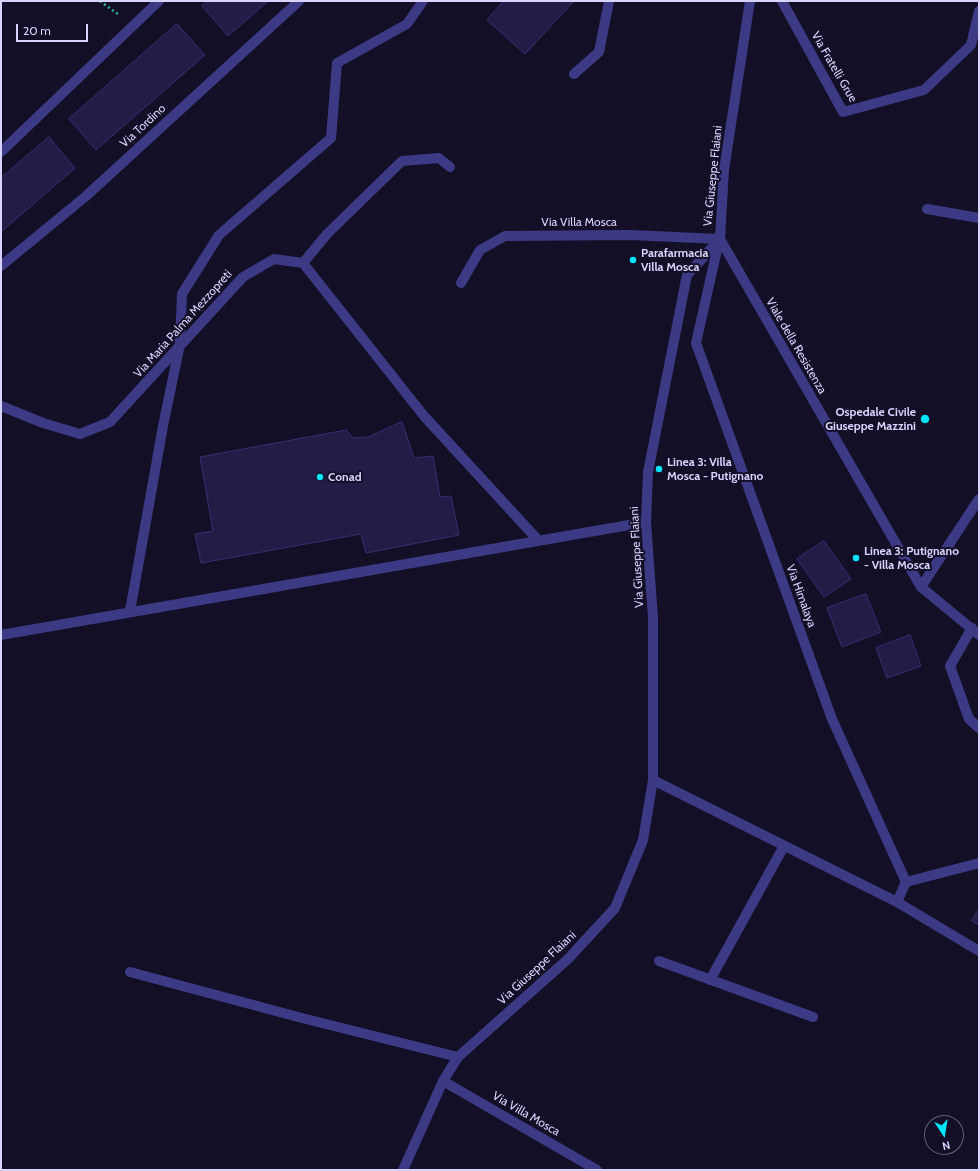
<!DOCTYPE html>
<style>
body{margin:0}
#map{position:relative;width:980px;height:1171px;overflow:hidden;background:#130f26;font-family:Cabin,sans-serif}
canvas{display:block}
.frame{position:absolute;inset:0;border:2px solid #d9d4ff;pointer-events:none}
.north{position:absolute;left:924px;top:1115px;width:40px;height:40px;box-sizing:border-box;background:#130f26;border:1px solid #625e7d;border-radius:50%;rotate:168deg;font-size:11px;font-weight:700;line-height:16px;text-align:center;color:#d9d4ff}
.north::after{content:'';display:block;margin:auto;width:14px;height:18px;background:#00e5ff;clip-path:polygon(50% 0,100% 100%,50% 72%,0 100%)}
.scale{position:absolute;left:16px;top:24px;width:72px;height:18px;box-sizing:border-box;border:2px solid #d9d4ff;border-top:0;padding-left:5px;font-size:12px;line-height:14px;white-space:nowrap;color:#d9d4ff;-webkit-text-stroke:3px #130f26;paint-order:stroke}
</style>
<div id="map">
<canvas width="980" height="1171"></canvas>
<div class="frame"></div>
<div class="north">N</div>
<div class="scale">20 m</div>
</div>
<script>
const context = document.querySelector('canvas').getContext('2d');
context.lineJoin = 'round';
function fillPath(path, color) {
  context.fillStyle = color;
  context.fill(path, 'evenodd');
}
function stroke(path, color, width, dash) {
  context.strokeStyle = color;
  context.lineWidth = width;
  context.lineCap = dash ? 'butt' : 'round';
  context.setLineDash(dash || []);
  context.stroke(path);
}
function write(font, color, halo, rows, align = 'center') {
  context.font = font + ' Cabin,sans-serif';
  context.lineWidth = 4;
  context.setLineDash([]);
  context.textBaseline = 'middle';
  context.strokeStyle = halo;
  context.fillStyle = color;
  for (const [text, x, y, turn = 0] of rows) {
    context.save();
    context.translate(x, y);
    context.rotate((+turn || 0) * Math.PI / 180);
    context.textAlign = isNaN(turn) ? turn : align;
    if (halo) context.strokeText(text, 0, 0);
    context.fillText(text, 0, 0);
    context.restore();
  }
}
const building = new Path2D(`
 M208,1H268L228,36L202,6Z
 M504,1H574L525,54L487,20Z
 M177,24L205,55L96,150L69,119Z
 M49,137L75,168L1,232V178Z
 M402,422L414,458L433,456L440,497L451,496L459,535L366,553L361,534L201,563L195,534L213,531L200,457L346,430L353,438L368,437Z
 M824,541L851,579L824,597L797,559Z
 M866,594L881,632L842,647L827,608Z
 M910,635L921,666L887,678L876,648Z
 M979,909V925L972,921Z`);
fillPath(building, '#241b47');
stroke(building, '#3b2d73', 1);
stroke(new Path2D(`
 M100,1L119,15`), '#2fb8b0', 2.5, [2, 3]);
stroke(new Path2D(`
 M1,152L159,1
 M927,209L979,218
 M303,263L327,234L402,161L439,158L450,167
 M180,343L182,294L219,235L331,138L337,63L407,24L423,1
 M921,587L979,499`), '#3d3a85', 10);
stroke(new Path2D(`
 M782,1L843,112L924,90L971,45L979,11
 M574,74L599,52L609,1
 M719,241L696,343L832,719L906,882L979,863
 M1,266L85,197L299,1
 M461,283L480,250L505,236L630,235L720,239
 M1,406L43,423L80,434L110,422L243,277L274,259L303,263L424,416L538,540
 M130,611L163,426L180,344
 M972,628L950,666L969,719L979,728
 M1,635L646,522
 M653,780L897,902L979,951
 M897,902L906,882
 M659,961L813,1017
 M130,972L302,1018L458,1057
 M710,980L784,846
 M443,1081L597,1170
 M403,1170L443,1081L458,1057L568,959L615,908L643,840L653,780V618L646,522L648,472L687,275L720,239`), '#3d3a85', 10);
stroke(new Path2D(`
 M750,1L724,170L720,239L921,587L979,635`), '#3d3a85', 10);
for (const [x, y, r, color] of [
 [633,260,4,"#00e5ff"],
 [925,419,5,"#00e5ff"],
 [659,469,4,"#00e5ff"],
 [320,477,4,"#00e5ff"],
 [856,558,4,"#00e5ff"]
]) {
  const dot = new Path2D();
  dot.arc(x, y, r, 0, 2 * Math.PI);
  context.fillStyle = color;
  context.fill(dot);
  stroke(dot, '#130f26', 1.5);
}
write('12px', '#d9d4ff', '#130f26', [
 ["Via Fratelli Grue",834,67,60],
 ["Via Tordino",143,126,-43],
 ["Via Giuseppe Flaiani",713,176,-84],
 ["Via Villa Mosca",579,222],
 ["Via Maria Palma Mezzopreti",183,324,-48],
 ["Viale della Resistenza",796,346,60],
 ["Via Giuseppe Flaiani",637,557,-93],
 ["Via Himalaya",801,596,70],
 ["Via Giuseppe Flaiani",537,968,-43],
 ["Via Villa Mosca",526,1114,30]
]);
write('bold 12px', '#d9d4ff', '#130f26', [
 ["Parafarmacia",641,253],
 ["Villa Mosca",641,267],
 ["Ospedale Civile",916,412,"right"],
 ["Giuseppe Mazzini",916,426,"right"],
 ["Linea 3: Villa",667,462],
 ["Mosca - Putignano",667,476],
 ["Conad",328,477],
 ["Linea 3: Putignano",864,551],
 ["- Villa Mosca",864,565]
], 'left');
</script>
